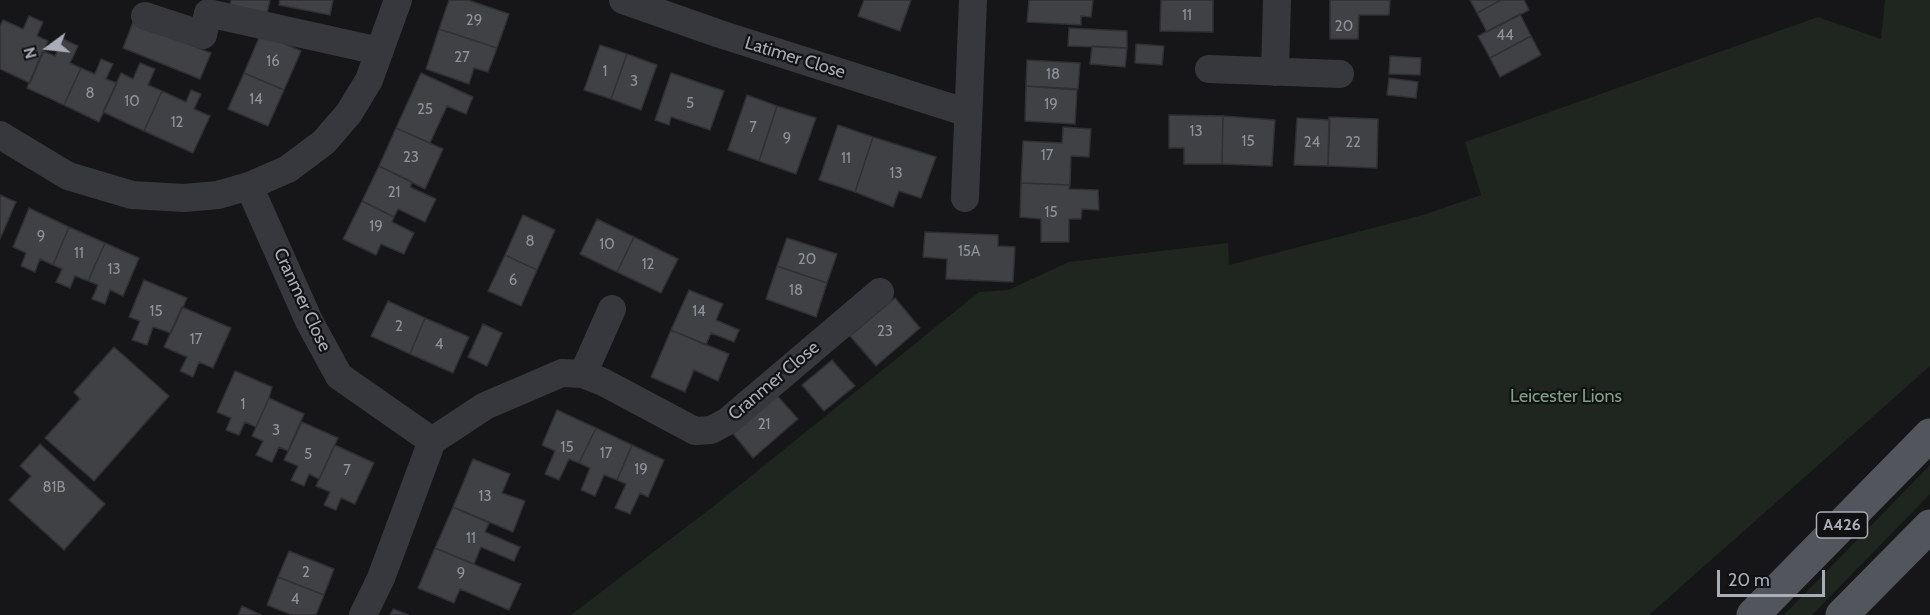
<!DOCTYPE html>
<style>
body{margin:0}
#map{position:relative;width:1930px;height:615px;overflow:hidden;background:#161618;font-family:Cabin,sans-serif}
canvas{display:block}
.north{position:absolute;left:18px;top:18px;width:60px;height:60px;-webkit-text-stroke:4px #111113;paint-order:stroke;rotate:255deg;font-size:16px;font-weight:700;line-height:24px;text-align:center;color:#a8adb8}
.north::after{content:'';display:block;margin:auto;width:21px;height:27px;background:#a8adb8;clip-path:polygon(50% 0,100% 100%,50% 72%,0 100%)}
.scale{position:absolute;left:1717px;top:570px;width:108px;height:27px;box-sizing:border-box;border:3px solid #a8adb8;border-top:0;padding-left:8px;font-size:18px;line-height:21px;white-space:nowrap;color:#a8adb8;-webkit-text-stroke:4px #111113;paint-order:stroke}
</style>
<div id="map">
<canvas width="1930" height="615"></canvas>
<div class="north">N</div>
<div class="scale">20 m</div>
</div>
<script>
const context = document.querySelector('canvas').getContext('2d');
context.lineJoin = 'round';
function fillPath(path, color) {
  context.fillStyle = color;
  context.fill(path, 'evenodd');
}
function stroke(path, color, width, dash) {
  context.strokeStyle = color;
  context.lineWidth = width;
  context.lineCap = dash ? 'butt' : 'round';
  context.setLineDash(dash || []);
  context.stroke(path);
}
function write(font, color, halo, rows, align = 'center') {
  context.font = font + ' Cabin,sans-serif';
  context.lineWidth = 4.5;
  context.setLineDash([]);
  context.textBaseline = 'middle';
  context.strokeStyle = halo;
  context.fillStyle = color;
  for (const [text, x, y, turn = 0] of rows) {
    context.save();
    context.translate(x, y);
    context.rotate((+turn || 0) * Math.PI / 180);
    context.textAlign = isNaN(turn) ? turn : align;
    if (halo) context.strokeText(text, 0, 0);
    context.fillText(text, 0, 0);
    context.restore();
  }
}
fillPath(new Path2D(`
 M1885,0H1930V366L1649,615H571L719,502L979,292L1008,290L1069,262L1228,243L1229,265L1423,215L1481,195L1465,142L1818,17L1881,39Z
 M1930,465V494L1812,615H1784Z`), '#1e261f');
const building = new Path2D(`
 M231,0H270L267,14L230,6Z
 M280,0H333L330,15L279,5Z
 M449,0H468L509,14L497,48L439,29Z
 M864,0H911L900,31L858,16Z
 M1029,0H1093L1091,17L1081,16V25L1027,22Z
 M1161,0H1213V32L1160,31Z
 M1330,0H1390L1389,15H1359L1358,39H1330Z
 M1470,0H1501L1477,13Z
 M1501,0H1524L1529,10L1487,32L1477,13Z
 M1520,14L1531,36L1490,58L1478,36Z
 M29,16L43,22L37,36L48,41L30,83L0,69V26L3,20L23,29Z
 M133,22L211,53L200,79L123,48Z
 M1069,28L1127,31V48L1068,46Z
 M439,29L497,48L488,72L474,68L469,84L426,69Z
 M261,33L301,51L284,90L244,73Z
 M1531,36L1541,55L1500,77L1490,58Z
 M63,39L78,46L70,63L81,68L64,105L27,88L43,51L55,56Z
 M1136,44L1164,46L1162,65L1135,63Z
 M600,45L627,54L611,99L584,90Z
 M1092,46L1127,48L1125,67L1090,64Z
 M627,54L657,65L641,110L611,99Z
 M1390,56L1421,58L1420,75L1389,74Z
 M101,59L113,64L106,79L117,83L99,122L64,105L81,68L95,74Z
 M1027,60L1080,63L1078,89L1026,86Z
 M140,63L155,69L148,85L162,91L144,131L103,112L121,73L133,79Z
 M244,73L284,90L268,126L228,109Z
 M421,73L473,97L466,114L447,106L430,143L396,128Z
 M671,73L724,91L710,130L671,117L669,125L655,120Z
 M1389,78L1418,82L1416,98L1387,95Z
 M1026,86L1077,90L1075,124L1025,121Z
 M191,90L201,94L194,109L210,116L193,153L144,131L162,91L186,102Z
 M747,95L777,106L759,161L728,150Z
 M777,106L816,118L796,174L759,161Z
 M1169,115L1223,116L1222,164H1184V148H1169Z
 M1223,116L1275,120L1272,166L1222,164Z
 M1329,117L1378,119L1377,168L1328,166Z
 M1297,118L1330,120L1328,166L1294,165Z
 M838,125L873,137L855,192L819,180Z
 M1063,127L1091,129L1089,157L1071,156L1070,185L1021,183L1023,141L1062,143Z
 M396,128L443,149L425,189L379,166Z
 M873,137L936,157L921,198L899,191L893,207L855,192Z
 M379,166L412,182L410,187L436,199L425,222L398,209L394,217L362,201Z
 M1021,183L1070,185L1069,189L1098,190L1099,210L1082,209L1081,219H1069V242H1041V219L1020,217Z
 M0,195L16,202L0,239Z
 M362,201L394,217L392,222L414,233L404,254L381,244L376,255L343,239Z
 M29,208L69,227L53,265L40,259L35,272L21,266L26,253L13,247Z
 M523,215L555,230L537,270L505,255Z
 M597,219L634,237L617,272L580,254Z
 M69,227L105,243L88,281L75,276L70,288L56,282L62,269L53,265Z
 M925,232L998,235V246L1015,247L1013,282L946,279L947,259L923,257Z
 M634,237L678,259L661,293L617,272Z
 M787,238L837,254L827,283L777,266Z
 M105,243L139,258L123,296L110,290L105,304L92,299L98,285L88,281Z
 M505,255L537,270L521,306L488,291Z
 M777,266L827,283L816,317L766,299Z
 M144,280L187,298L171,333L153,327L147,345L132,340L140,321L129,317Z
 M689,290L723,304L716,320L739,330L734,342L711,333L706,345L671,330Z
 M895,298L920,328L876,366L850,336Z
 M388,301L425,318L410,354L371,336Z
 M182,307L231,328L213,368L199,362L193,377L180,371L187,357L164,347Z
 M425,318L469,337L453,373L410,354Z
 M483,324L502,333L487,366L468,357Z
 M671,330L729,354L718,381L694,370L685,392L651,377Z
 M114,347L169,396L94,481L45,438L80,399L74,392Z
 M832,360L855,386L824,411L802,385Z
 M235,371L272,387L269,398L256,427L245,422L239,435L226,430L231,418L217,412Z
 M774,392L798,419L753,458L730,430Z
 M269,398L304,414L288,451L279,447L272,462L256,455L263,441L252,436Z
 M557,410L596,428L579,463L569,459L559,480L545,474L555,451L542,445Z
 M302,422L338,438L319,479L309,474L304,486L291,480L298,466L284,460Z
 M596,428L632,445L617,480L604,475L595,496L581,490L590,468L579,463Z
 M40,444L105,504L64,550L9,500L31,476L20,466Z
 M335,445L374,463L355,504L341,498L336,510L324,505L330,492L316,486Z
 M632,445L664,460L648,497L640,493L630,514L615,508L626,484L617,480Z
 M473,459L510,474L502,493L525,501L513,532L453,507Z
 M453,507L489,523L485,532L520,547L514,561L481,547L474,564L435,548Z
 M435,548L521,584L509,610L460,589L454,603L418,588Z
 M289,551L334,569L324,595L278,577Z
 M278,577L324,595L316,615H292L267,605Z
 M242,606L261,615H238Z
 M393,609L409,615H390Z`);
fillPath(building, '#404145');
stroke(building, '#303034', 1.5);
stroke(new Path2D(`
 M623,0L720,34L968,113
 M145,16L203,35L208,13L379,51
 M1209,69L1340,74
 M1275,72L1277,0
 M0,135L68,176L132,195L184,198L218,195L249,186L288,169L324,142L349,113L369,80L398,0
 M249,186L309,321L339,376L432,441L485,406L562,373L583,374L603,382L695,431L711,430L728,421L880,292
 M965,198L973,0
 M583,374L612,309
 M363,615L381,578L432,441`), '#37383d', 28);
stroke(new Path2D(`
 M1753,615L1930,435
 M1842,615L1930,526`), '#53555c', 33);
write('15px', '#8e929b', null, [
 ["11",1187,16],
 ["29",474,21],
 ["20",1344,27],
 ["44",1505,36],
 ["27",462,58],
 ["16",273,62],
 ["1",605,72],
 ["18",1053,75],
 ["3",634,82],
 ["8",90,94],
 ["14",256,100],
 ["10",132,102],
 ["5",690,104],
 ["19",1051,105],
 ["25",425,110],
 ["12",177,123],
 ["7",753,128],
 ["13",1196,132],
 ["9",787,139],
 ["15",1248,142],
 ["24",1312,143],
 ["22",1353,143],
 ["17",1047,156],
 ["23",411,158],
 ["11",846,159],
 ["13",896,174],
 ["21",394,193],
 ["15",1051,213],
 ["19",376,227],
 ["9",41,237],
 ["8",530,242],
 ["10",607,245],
 ["15A",969,252],
 ["11",79,254],
 ["20",807,260],
 ["12",648,265],
 ["13",114,270],
 ["6",513,281],
 ["18",796,291],
 ["15",156,312],
 ["14",699,312],
 ["2",399,327],
 ["23",885,332],
 ["17",196,340],
 ["4",439,345],
 ["1",243,405],
 ["21",764,425],
 ["3",276,431],
 ["15",567,448],
 ["17",606,454],
 ["5",308,455],
 ["19",641,470],
 ["7",347,471],
 ["81B",54,488],
 ["13",485,497],
 ["11",471,539],
 ["2",306,573],
 ["9",461,574],
 ["4",295,600]
]);
for (const [x, y, w] of [
 [1842,525,51]
]) {
  const box = new Path2D();
  box.roundRect(x - w / 2, y - 13, w, 26, 4.5);
  context.fillStyle = '#111113';
  context.fill(box);
  stroke(box, '#a8adb8', 1.5);
}
write('bold 16px', '#a8adb8', null, [
 ["A426",1842,525]
]);
write('18px', '#a8adb8', '#111113', [
 ["Latimer Close",795,58,17],
 ["Cranmer Close",302,300,65],
 ["Cranmer Close",774,381,-40]
]);
write('18px', '#7fa381', '#111113', [
 ["Leicester Lions",1566,397]
]);
</script>
